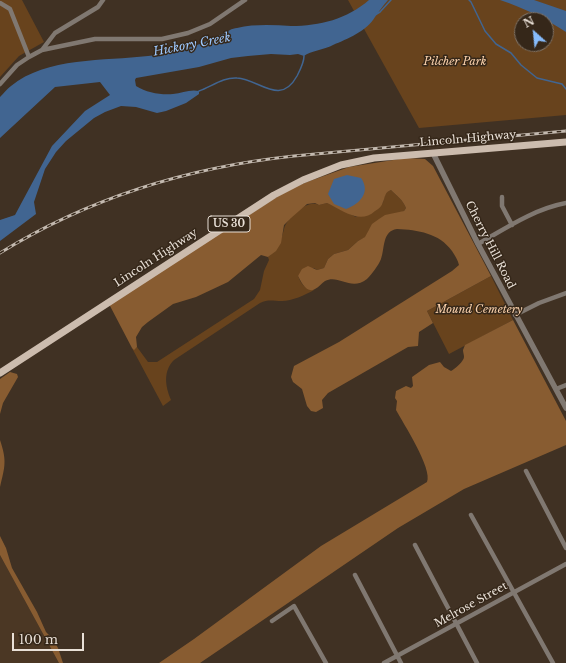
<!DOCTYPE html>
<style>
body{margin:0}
#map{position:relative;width:566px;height:663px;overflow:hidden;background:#403123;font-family:"Libre Baskerville",serif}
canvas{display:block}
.north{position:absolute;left:514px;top:12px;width:40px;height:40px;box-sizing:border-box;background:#352719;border:1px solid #7d7165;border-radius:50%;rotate:333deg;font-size:11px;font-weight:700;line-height:16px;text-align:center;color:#e9e0d7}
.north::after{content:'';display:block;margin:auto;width:14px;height:18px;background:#86bbfb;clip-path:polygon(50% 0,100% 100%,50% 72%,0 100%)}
.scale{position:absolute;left:12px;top:633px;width:72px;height:18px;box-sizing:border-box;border:2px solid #e9e0d7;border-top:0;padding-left:5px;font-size:12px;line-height:14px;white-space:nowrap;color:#e9e0d7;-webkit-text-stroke:3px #352719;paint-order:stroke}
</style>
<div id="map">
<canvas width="566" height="663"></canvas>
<div class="north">N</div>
<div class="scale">100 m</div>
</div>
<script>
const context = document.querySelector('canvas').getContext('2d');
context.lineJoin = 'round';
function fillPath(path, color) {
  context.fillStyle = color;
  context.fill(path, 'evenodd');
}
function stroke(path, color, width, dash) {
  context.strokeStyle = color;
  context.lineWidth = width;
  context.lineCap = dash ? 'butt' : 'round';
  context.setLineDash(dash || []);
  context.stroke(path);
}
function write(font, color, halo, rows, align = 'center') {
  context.font = font + ' "Libre Baskerville",serif';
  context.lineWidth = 3;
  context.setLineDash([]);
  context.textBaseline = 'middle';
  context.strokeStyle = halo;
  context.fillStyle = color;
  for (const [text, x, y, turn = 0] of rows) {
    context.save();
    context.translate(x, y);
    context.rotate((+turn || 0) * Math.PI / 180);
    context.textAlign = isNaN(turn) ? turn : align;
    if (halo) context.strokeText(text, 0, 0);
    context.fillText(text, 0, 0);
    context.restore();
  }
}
fillPath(new Path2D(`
 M0,555L59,663H0Z`), '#4b3724');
fillPath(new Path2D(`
 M0,0H22L44,42L19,56L0,77Z
 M348,0H566V115L419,128ZM522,20H546V44H522Z
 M391,190C397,196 403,200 406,208L404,211L369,230L366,237L358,241L348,250L334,254L328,259L324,268L317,270L314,268L298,276C301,284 305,289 314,290C305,295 292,301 282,301C273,301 268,299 260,303L174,360C163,371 165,386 171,400L163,406L132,348L134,349L137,347L148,362H157L254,299L260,290L264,271L269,260L268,257C274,253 281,241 283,233C284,230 284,227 286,224C292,214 308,199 319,205L327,203L356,217L383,203C384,197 385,192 391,190Z
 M491,276L513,320L449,354L427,311Z`), '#68431d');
fillPath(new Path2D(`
 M406,158L425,159L433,166L491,276L427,311L433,323L419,332L418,346L408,347L328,393L322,400L323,408L316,412L311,411L307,406L302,389L293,382L291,377L294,366L339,342L452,271L459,265C458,260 455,256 452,251C439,233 418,230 397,229C382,231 385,248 381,259C378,266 372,274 367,279C351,292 339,274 325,281C322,283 319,287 315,289C307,294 301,282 298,276L302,269L308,266L317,270L324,268L328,259L334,254L348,250L358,241L365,237L372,224L379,219L385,215L404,211L406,208C403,200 397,196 391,190C385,192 385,197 383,202C382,206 379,209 375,211C360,225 342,210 327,203L319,205L315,203L307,204L291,218L284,225L281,243L276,251L268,257L261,255L228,282L196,297L173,304L148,322L142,327L136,337L137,347L134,350L132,348L109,304L288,190L307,182L349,167Z
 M513,320L566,421V445L464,489L398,528L200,663H159L194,639L321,546L427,482C433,469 403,423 396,410L397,401L395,398L396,391L406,386L411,388L413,386L412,377L429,365L440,362L444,367L451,371C455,369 464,361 464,357C464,355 463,352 463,350L465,345Z
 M10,372L17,374L18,377L3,403L0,414V379Z
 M0,440C7,461 5,466 0,487Z
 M0,536L6,548L12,568L37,612L46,632L53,639L58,648L63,663H59L0,555Z`), '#885c31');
fillPath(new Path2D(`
 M369,0H388C383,6 379,11 375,17C367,31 347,39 333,45C326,49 310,51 304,56L298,54L290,55L271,54L248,56L231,58L199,67L136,78L135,80L136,86C147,93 161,95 173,94C182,93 190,89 199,91V94L186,103L166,111L157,113L136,107L121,106L105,112L94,118L66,141L56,152L45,169L34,202L36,214L0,241V220L15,215L52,146L85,111L110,95L100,82L55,87L0,138V97C3,94 7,89 11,86C46,57 105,61 148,56C160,55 172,52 183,49C197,46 210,40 223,34C227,32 232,28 237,28C254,24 273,25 291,26C320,26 347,19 369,0Z
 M500,0H534L566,11V32C543,17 526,9 500,0Z
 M347,175L361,178C371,192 360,204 346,209L334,204L328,194L334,179Z`), '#416591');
stroke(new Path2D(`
 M469,0L471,2L485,31L496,44L511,53L521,65L537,78L562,84L566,89
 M375,15L380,12L391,0
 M199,91C211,87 223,77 237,78C259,79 280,107 297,76C300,70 304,63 304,56`), '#416591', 1.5);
stroke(new Path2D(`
 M0,3L10,9L29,57
 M42,50L55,33L98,7L103,0
 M0,84L17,65L29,57L42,50L95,39H162L188,33L210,24L245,0
 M502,197V206L512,225
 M478,244C506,228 534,209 566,203
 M515,315L539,303L566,293
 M556,389L566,385
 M526,471L566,548
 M471,515L553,663
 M415,545L477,663
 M355,575L401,663
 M272,621L294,606L326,663
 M384,663L566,564`), '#807871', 4.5);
stroke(new Path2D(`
 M433,153L478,244L566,408`), '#807871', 5.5);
stroke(new Path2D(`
 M0,373L274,195L303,180L341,165L374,158L566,142`), '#ccbcae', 7);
const rail = new Path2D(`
 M0,253C89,198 190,167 294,156L566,131`);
stroke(rail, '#c3b9af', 3);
stroke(rail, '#352719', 1.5, [4.5]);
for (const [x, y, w] of [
 [229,224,42]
]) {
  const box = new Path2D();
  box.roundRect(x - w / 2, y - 8, w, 16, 3);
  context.fillStyle = '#352719';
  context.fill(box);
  stroke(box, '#e9e0d7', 1);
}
write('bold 10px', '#e9e0d7', null, [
 ["US 30",229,224]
]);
write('italic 11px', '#fbd2ad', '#352719', [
 ["Pilcher Park",455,62],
 ["Mound Cemetery",479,310]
]);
write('11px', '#e9e0d7', '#352719', [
 ["Lincoln Highway",468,139,-5],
 ["Cherry Hill Road",490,245,63],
 ["Lincoln Highway",156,258,-33],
 ["Melrose Street",471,605,-29]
]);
write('italic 12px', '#9dc8fe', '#352719', [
 ["Hickory Creek",192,45,-11]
]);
</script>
